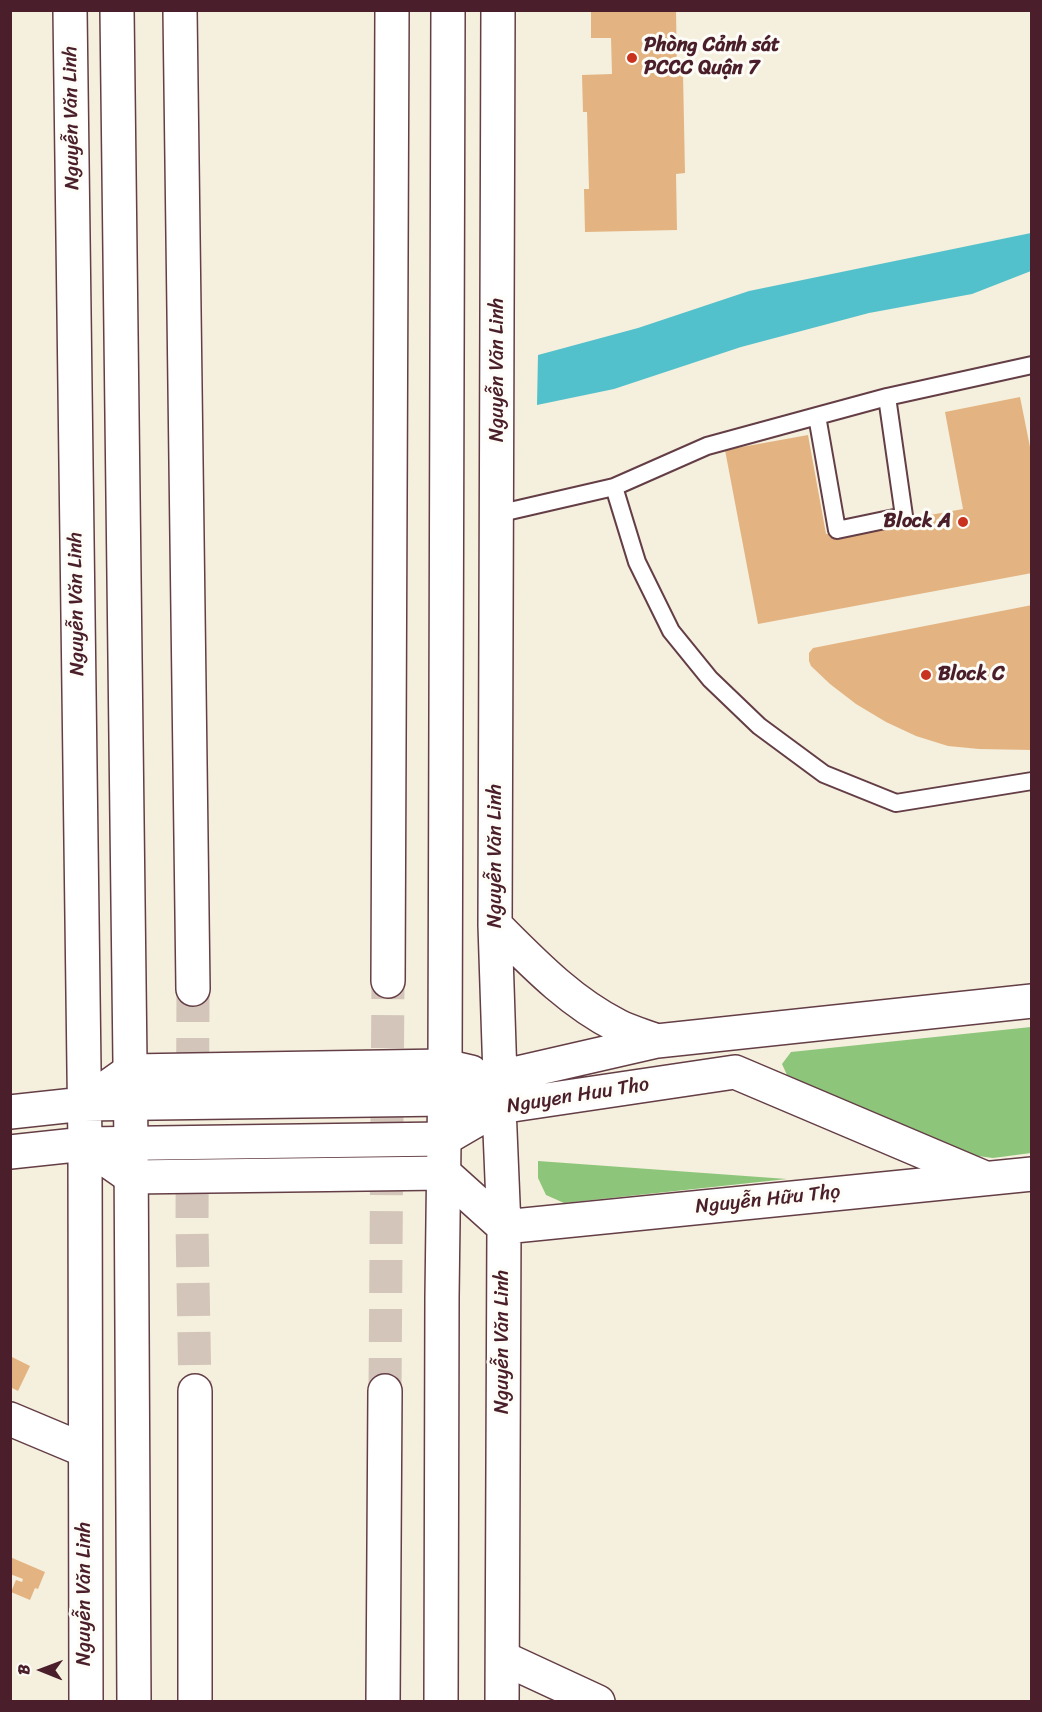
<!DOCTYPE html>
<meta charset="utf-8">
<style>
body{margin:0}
#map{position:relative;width:1042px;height:1712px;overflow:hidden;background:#f5efdd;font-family:Sriracha,sans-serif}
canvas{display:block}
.frame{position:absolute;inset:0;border:12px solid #4a1f2b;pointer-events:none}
.north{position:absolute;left:12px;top:1640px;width:60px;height:60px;-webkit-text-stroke:4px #fdfcf7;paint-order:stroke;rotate:271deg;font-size:16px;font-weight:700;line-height:24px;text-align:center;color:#4a1f2b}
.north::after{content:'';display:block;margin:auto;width:21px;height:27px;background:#4a1f2b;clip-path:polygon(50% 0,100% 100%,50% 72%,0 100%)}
</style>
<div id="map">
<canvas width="1042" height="1712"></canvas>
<div class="frame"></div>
<div class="north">B</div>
</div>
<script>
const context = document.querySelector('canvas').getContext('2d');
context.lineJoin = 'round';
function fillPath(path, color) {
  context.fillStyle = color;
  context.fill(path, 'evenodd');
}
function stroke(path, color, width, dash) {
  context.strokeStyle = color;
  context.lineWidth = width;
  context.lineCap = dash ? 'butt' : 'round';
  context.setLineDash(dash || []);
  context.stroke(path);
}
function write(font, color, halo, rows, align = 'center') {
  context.font = font + ' Sriracha,sans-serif';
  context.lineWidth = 6;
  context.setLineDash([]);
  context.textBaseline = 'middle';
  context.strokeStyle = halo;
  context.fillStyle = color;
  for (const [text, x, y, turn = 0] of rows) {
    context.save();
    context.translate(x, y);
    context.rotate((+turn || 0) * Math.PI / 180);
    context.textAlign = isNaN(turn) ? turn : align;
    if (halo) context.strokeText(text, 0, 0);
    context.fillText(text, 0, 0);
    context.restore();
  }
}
fillPath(new Path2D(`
 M1031,1027V1153L993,1158L978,1156L935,1142L787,1075L782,1064L791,1052Z
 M538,1161L787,1179L564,1203L546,1195L538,1178Z`), '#8dc67a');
fillPath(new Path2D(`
 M1031,233V271L972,294L869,313L741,347L614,389L537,405L538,355L638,328L749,291Z`), '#53c1cb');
fillPath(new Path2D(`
 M591,10H676L677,73H683L685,173L676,174L677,230L585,232L584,189H589L587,112H583L582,75L612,74L611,38H591Z
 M1020,397L1032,457V573L758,624L725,450L808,435L826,534L963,509L945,412Z
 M1032,605V750L979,749L948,746L916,736L886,722L856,704L830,684L811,666L809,661V653L813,648Z
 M10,1356L30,1366L18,1391L10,1387Z
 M10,1557L45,1572L38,1589L35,1588L30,1600L11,1592L16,1580L22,1582L23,1579L10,1574Z`), '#e3b482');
stroke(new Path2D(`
 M193,989L192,1226L195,1391
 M385,1391L388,981`), '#d3c5b9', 33, [33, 16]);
const lane = new Path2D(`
 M817,416L837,530L904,516L887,397
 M614,487L637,562L671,631L710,679L759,726L824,774L896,803L1032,781
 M497,514L614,487L707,446L817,416L887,397L1032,365`);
const secondary = new Path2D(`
 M10,1419L84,1450
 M503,1658L598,1702`);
const primary = new Path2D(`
 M70,10L85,1144L86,1702
 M498,10L495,925L500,1077L499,1107L504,1227L502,1702
 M495,925C532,962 570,1002 618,1026C630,1032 644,1036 657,1041
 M106,1088L130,1071L445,1066L471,1072
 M10,1112L84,1104L445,1099L500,1077L657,1041L1032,1001
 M10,1152L85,1144L444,1139L499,1107L735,1072L985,1178
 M108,1161L131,1177L444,1173L504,1227L1032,1174`);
const highway = new Path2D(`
 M117,10L131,1143L134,1702
 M180,10L193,989
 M388,981L392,10
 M195,1391V1702
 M383,1702L385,1391
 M441,1702L442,1297L445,1066L448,10`);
stroke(lane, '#643e46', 20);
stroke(secondary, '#643e46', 36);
stroke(primary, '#643e46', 36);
stroke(highway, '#643e46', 36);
stroke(lane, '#fff', 16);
stroke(secondary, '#fff', 33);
stroke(primary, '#fff', 33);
stroke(highway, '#fff', 33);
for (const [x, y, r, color] of [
 [632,58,6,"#c8321e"],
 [963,522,6,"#c8321e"],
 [926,675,6,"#c8321e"]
]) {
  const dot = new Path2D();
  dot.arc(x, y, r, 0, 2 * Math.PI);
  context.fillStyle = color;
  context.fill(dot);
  stroke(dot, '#fdfcf7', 2);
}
write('bold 20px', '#4a1f2b', '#fdfcf7', [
 ["Phòng Cảnh sát",644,46],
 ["PCCC Quận 7",644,69],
 ["Block A",951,522,"right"],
 ["Block C",938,675]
], 'left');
write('20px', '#4a1f2b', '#fdfcf7', [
 ["Nguyễn Văn Linh",72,118,-91],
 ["Nguyễn Văn Linh",498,370,-90],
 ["Nguyễn Văn Linh",77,604,-91],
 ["Nguyễn Văn Linh",496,856,-90],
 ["Nguyen Huu Tho",578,1096,-9],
 ["Nguyễn Hữu Thọ",768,1200,-6],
 ["Nguyễn Văn Linh",503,1342,-90],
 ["Nguyễn Văn Linh",85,1594,-90]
]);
</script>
